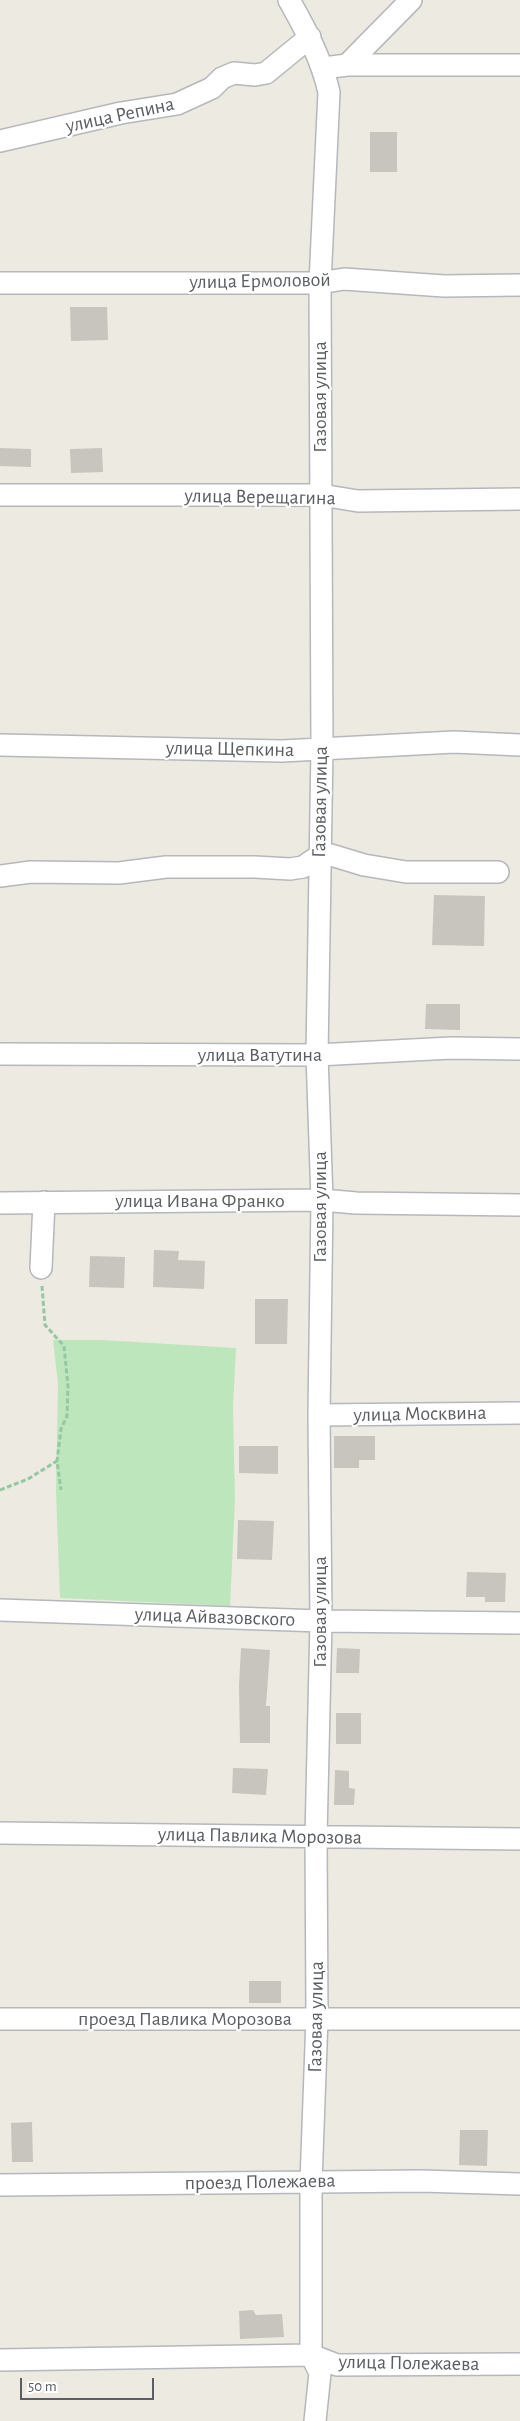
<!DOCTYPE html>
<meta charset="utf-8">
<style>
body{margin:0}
#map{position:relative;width:520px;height:2421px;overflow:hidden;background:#edeae1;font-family:"Alegreya Sans",sans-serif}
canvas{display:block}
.scale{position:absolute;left:20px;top:2378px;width:134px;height:22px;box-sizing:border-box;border:2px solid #5a5e62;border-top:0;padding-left:6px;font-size:15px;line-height:18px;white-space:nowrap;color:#5a5e62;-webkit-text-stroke:4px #fff;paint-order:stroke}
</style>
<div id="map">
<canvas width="520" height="2421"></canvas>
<div class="scale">50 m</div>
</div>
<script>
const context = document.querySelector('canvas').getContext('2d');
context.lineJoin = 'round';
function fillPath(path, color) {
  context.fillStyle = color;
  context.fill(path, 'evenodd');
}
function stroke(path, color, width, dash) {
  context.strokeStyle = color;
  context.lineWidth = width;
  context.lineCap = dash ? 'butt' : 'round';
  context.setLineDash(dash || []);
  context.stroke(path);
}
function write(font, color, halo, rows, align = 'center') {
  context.font = font + ' "Alegreya Sans",sans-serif';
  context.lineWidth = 4.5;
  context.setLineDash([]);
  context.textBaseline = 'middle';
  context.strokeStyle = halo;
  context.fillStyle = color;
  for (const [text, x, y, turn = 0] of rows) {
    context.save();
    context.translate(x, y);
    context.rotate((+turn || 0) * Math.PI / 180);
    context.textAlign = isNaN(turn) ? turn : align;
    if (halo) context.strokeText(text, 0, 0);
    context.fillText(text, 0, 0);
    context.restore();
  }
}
fillPath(new Path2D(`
 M53,1340H102L236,1348L233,1406L235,1500L230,1606L60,1598L56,1491L58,1384Z`), '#bee6bc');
fillPath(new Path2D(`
 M370,132H397V172H370Z
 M70,307H107L108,340L71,341Z
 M0,448L31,449V467L0,466Z
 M102,448L103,472L71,473L70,449Z
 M434,895L485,896L484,946L432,945Z
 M426,1004H460V1030L425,1029Z
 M154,1250L179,1251L178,1260L205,1261L204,1289L153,1287Z
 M90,1256L125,1257L124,1288L89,1287Z
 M255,1299H288L287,1344H255Z
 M334,1436H375V1460H359V1468H334Z
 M239,1446H278V1474L239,1473Z
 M238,1520L274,1521L272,1560L237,1559Z
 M467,1572L506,1573L505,1602H485V1597H466Z
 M241,1648L270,1650L266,1706H270V1743H240L239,1685Z
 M337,1648L360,1649L359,1673H336Z
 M336,1713H361V1744H336Z
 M233,1768L268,1769L266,1795L232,1793Z
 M335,1770L349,1771V1788L355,1789L354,1805H334Z
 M249,1981H281V2003H249Z
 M32,2122L33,2162H12L11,2123Z
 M460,2130H488L487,2166L459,2165Z
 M253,2310L256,2315L282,2314L284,2337L240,2339L239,2311Z`), '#c8c5be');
const minor = new Path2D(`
 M289,0C306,30 321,58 329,92L320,283L322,748L317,1055L322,1200L319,1415L321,1621L316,1837L317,2018L311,2182V2355L320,2373L315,2421
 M347,65L411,0
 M324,68L347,65H520
 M0,141L121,113L177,104L212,88L222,78L234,73L255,75L266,73L310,37
 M0,283H320L344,279L444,286L520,285
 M0,495H321L358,501L520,499
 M0,745L282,751L454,742L520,745
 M0,876L31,872L119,873L166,867H255L290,869L303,867L319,856L331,855L364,865L406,872H498
 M0,1054L317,1055L451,1048L520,1049
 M0,1203L322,1200L356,1203L520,1205
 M41,1268L44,1202
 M319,1415L520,1413
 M0,1610L321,1621L520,1623
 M0,1833L520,1839
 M0,2019H520
 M0,2185L421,2181L520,2184
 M0,2360L311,2355L337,2365L520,2364`);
stroke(minor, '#b4b8bc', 24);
stroke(new Path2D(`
 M42,1286L45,1325L64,1346L68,1386L67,1416L61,1429L57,1461L61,1490
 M0,1490L28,1479L57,1461`), '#95c7a2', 3, [5, 2.5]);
stroke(minor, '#fff', 21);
write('20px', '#5a5e62', '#fff', [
 ["улица Репина",120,115,-12],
 ["улица Ермоловой",260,281,-1],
 ["Газовая улица",320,397,-90],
 ["улица Верещагина",260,497,1],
 ["улица Щепкина",230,749,1],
 ["Газовая улица",320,802,-89],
 ["улица Ватутина",260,1055],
 ["улица Ивана Франко",200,1201],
 ["Газовая улица",320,1207,-90],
 ["улица Москвина",420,1414,-1],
 ["Газовая улица",320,1612,-90],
 ["улица Айвазовского",215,1617,2],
 ["улица Павлика Морозова",260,1836,1],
 ["Газовая улица",316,2017,-89],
 ["проезд Павлика Морозова",185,2019],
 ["проезд Полежаева",260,2182,-1],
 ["улица Полежаева",409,2363,1]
]);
</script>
